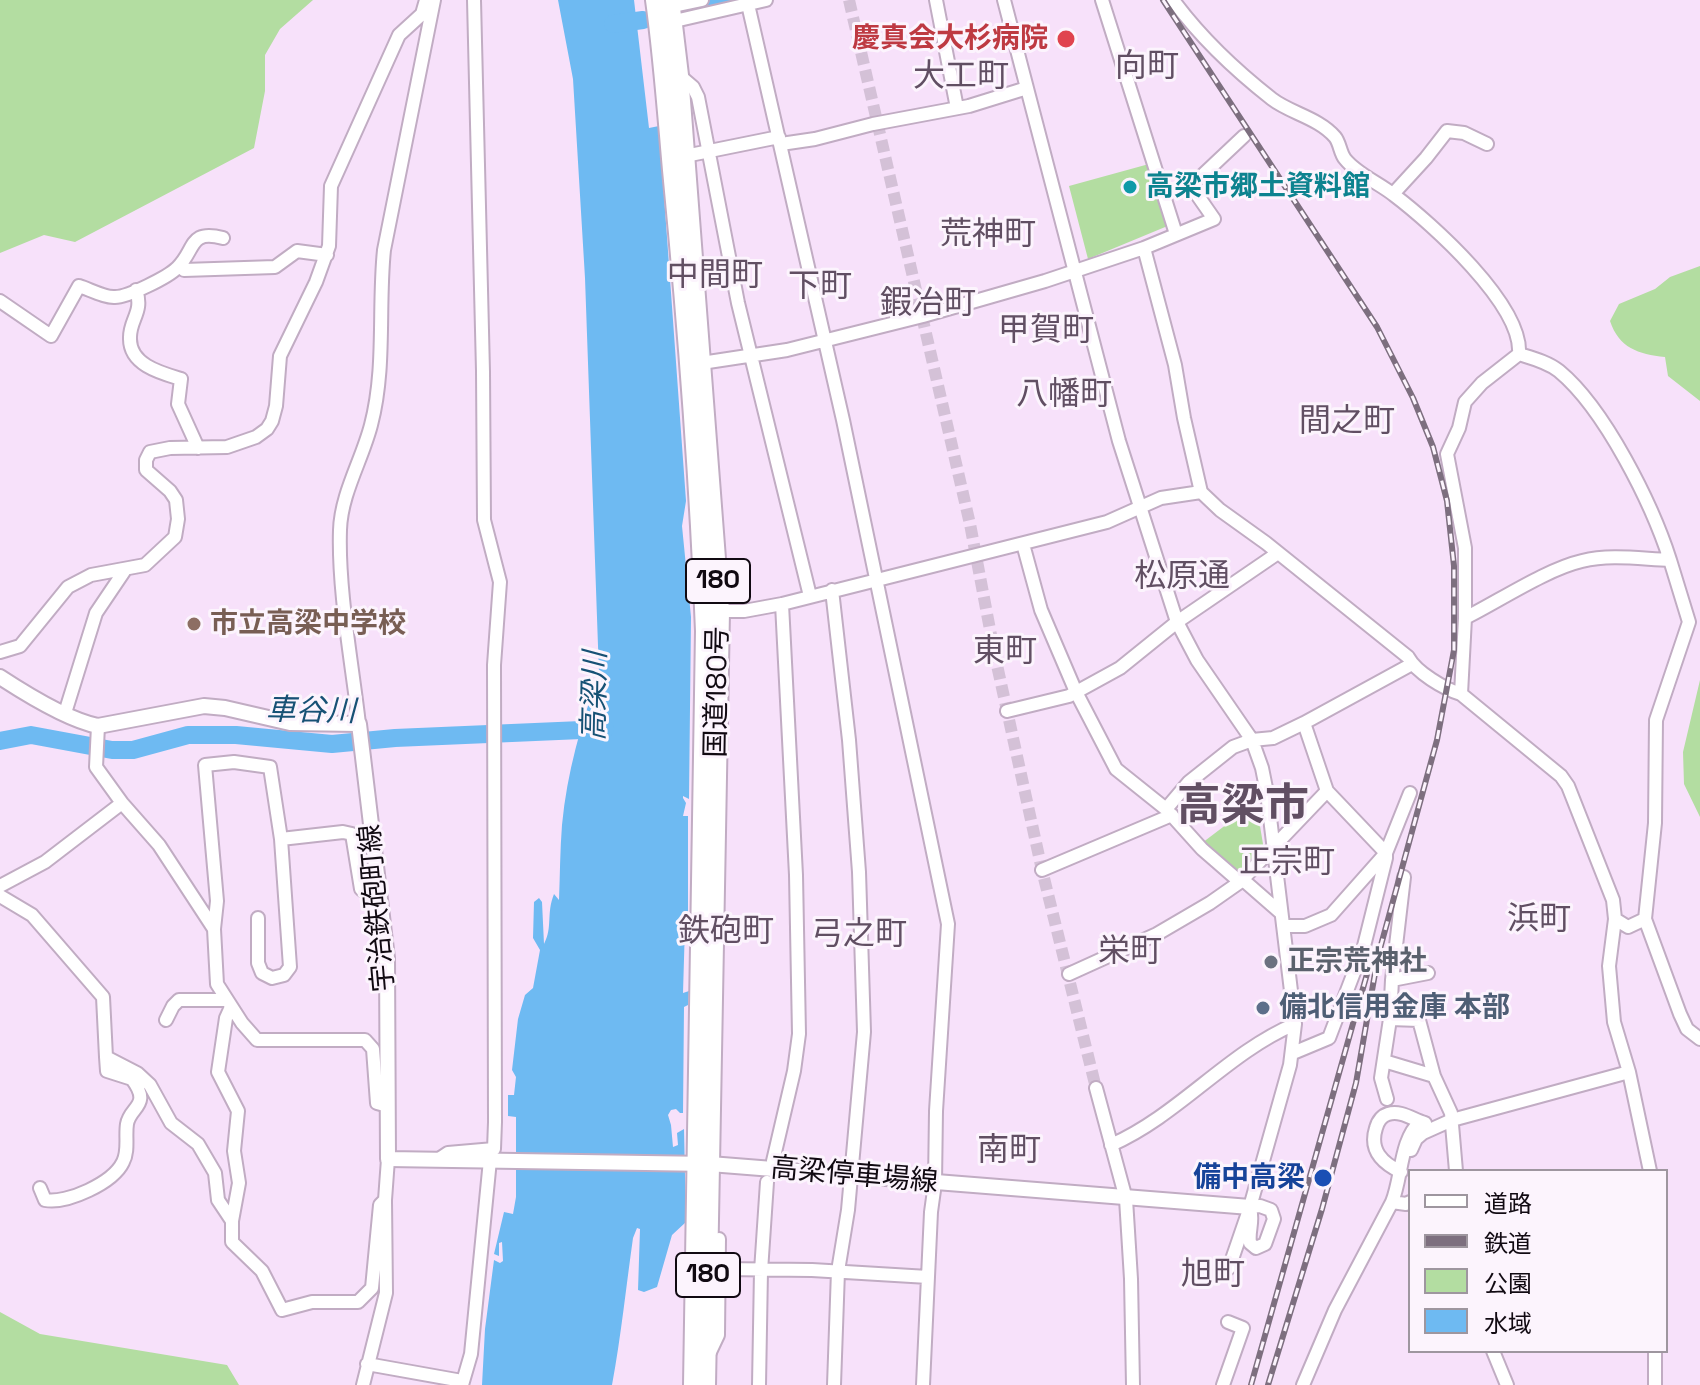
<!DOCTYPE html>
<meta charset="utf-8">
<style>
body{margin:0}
#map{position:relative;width:1700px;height:1385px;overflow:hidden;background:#f7e1fa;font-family:"Space Grotesk","Noto Sans JP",sans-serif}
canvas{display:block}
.legend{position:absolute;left:1408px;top:1169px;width:260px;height:184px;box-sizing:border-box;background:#fcf4fd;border:2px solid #9e969f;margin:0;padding:10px 14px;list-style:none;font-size:24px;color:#110a12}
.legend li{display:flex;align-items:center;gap:16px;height:40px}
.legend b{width:40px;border:2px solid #9e969f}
</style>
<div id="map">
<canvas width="1700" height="1385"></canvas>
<ul class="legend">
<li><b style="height:10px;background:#fff"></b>道路</li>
<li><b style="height:10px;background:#7d6f7f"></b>鉄道</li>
<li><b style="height:22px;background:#b3dda1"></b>公園</li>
<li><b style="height:22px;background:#6ebaf2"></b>水域</li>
</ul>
</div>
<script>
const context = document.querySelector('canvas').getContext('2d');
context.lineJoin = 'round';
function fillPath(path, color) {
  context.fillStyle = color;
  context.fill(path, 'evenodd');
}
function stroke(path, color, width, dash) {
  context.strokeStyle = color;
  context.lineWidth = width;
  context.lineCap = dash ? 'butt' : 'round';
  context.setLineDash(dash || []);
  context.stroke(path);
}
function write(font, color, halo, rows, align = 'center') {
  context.font = font + ' "Space Grotesk","Noto Sans JP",sans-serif';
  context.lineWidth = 6;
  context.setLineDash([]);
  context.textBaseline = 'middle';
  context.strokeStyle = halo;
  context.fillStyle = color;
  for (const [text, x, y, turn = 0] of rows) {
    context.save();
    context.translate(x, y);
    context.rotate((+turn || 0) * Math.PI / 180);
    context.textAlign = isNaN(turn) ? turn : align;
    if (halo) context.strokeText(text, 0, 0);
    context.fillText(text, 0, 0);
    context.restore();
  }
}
fillPath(new Path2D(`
 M0,0H313L280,29L265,55V91L254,148L75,242L44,235L0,253Z
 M1149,164L1170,225L1088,259L1069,186Z
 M1700,266V401L1668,376L1665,357C1638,354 1619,348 1610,321L1619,304L1655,289L1670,277Z
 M1700,680V817L1684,784L1683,752Z
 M1256,802L1264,850L1241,875H1236L1202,843Z
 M0,1312L40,1334L227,1365L239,1385H0Z`), '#b3dda1');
fillPath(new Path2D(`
 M558,0H634L649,128L659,126L686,501L682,526L691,617L689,799L683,796V798L686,803L683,816H688V920L685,925L683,993L689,991L688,1005L684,1007L683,1113H680L676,1109L671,1110L668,1115L671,1125L673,1147L678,1145L677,1133L684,1129L686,1222L672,1235L657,1287L644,1292L638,1290L640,1229L637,1228L633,1238C626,1287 621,1337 612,1385H482L485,1329L494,1260L500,1263L503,1261L502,1242L499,1243V1256L494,1254L504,1212L513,1214L516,1197V1117L508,1116V1095H514L516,1077L512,1070L518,1019L525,995L533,988L540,950L533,938L534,902L539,898L542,902L544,944C553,927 546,914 554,894L559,900C560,875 560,850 562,825C567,773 581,723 599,674L585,278L573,79Z`), '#6ebaf2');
stroke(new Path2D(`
 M684,11L730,0
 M613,24L643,20
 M0,741L31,735L112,750H133L188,735H236L332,744L395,738L605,729`), '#6ebaf2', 18);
stroke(new Path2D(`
 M849,0L970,524L995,656L1042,870L1096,1088`), '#d4c1d7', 12, [12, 6]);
const minor = new Path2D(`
 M747,0L843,420L948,924L936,1111L935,1183L931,1212L923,1385
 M936,0L957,108
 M1004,0L1119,441L1177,622L1197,660L1252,740L1262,768L1267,793L1295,1024L1290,1065L1250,1207L1229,1268
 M1102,0L1176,234
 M1173,0C1201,38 1235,70 1272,99C1290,113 1319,118 1335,137C1340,143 1340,153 1345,159C1357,174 1379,183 1394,195C1431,223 1523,305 1519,354L1482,383L1465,402L1459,428L1447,454L1465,548V618L1461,694
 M664,8L702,0
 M666,23L766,0
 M679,75L693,87L698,97L738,303L810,596
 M781,144L815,139L873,124L969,106L1027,88
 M685,156L779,137
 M1393,194L1426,158L1447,131L1464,133L1487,144
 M1144,248L1175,365L1184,418L1201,492L1220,510L1266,543L1408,657C1416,672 1444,689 1461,694L1561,776L1568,786L1613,900L1615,919L1609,966L1614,1022L1629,1072L1650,1171
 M184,270L275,267L297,251L327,255
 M136,290C144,313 129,319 130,339C130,365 161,373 181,379L178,404L198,448
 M0,301L51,336L79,286C89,289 105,298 115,297C128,297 168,277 177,268C196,250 188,229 223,238
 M695,364L787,350L923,316L1045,281L1144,248L1214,219L1191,186L1244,136
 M1023,544L1041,610L1076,692L1116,769L1166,809L1202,849L1240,882
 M832,590L849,740L859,872L864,1032L848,1210L838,1271L834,1385
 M715,611H744L782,604L1107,522L1161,498L1201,492
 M1465,618C1499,601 1547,569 1582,561C1610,554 1641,559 1670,560C1652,504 1605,409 1559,371C1548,362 1532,358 1519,354
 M0,652L20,646L68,587L91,575L145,565L175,537L178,519L176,500L170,491L146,470V460L150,452L170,448L227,447L256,437L267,429L272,421L276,406L280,356L316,282L329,246L331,186L399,35L422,14L426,0
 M1007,711L1069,696L1120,668L1177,622L1278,553
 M65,713L96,613L125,570
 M359,724C352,663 338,590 340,530C341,494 362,460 371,425C386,368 378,308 384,250L434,0
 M98,726L96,767L122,803L159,845L214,929
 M1166,809L1189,782L1233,747L1252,740L1273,738L1304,723L1412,664
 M281,839L343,832L352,834L361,889L368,894L380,895
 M1042,870L1172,815
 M1242,879L1281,913
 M0,886L45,862L122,803
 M0,896L32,915L103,997L106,1057L137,1073L150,1085L171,1123L198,1144L215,1173L218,1200L232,1221
 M258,918V963L262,973L272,978L284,975L290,967L281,839L270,767L234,762L205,765L217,901L214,929L217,984L242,1023L257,1040H365L373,1049L377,1103L388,1106
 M1615,919L1628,927L1645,919L1680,1014L1687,1029L1700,1039
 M1645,919L1655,823L1656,720L1689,622L1670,560
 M1283,926H1305L1331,915L1386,853L1410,793
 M1069,974L1157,934L1210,903L1240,882L1327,791
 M1392,980L1404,877
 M231,1007L226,1018L218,1072L238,1111L234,1151L239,1183L232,1221V1242L262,1271L282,1310L312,1302H358L372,1288L380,1205L385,1200
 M1390,1019L1419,1020L1434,1076L1451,1113L1456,1171
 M166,1020L173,1006L179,1000H227
 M1293,1053L1329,1038L1364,946L1386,858V853L1327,791L1304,723
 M1384,1061L1434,1076
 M1096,1088L1126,1199L1131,1279L1133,1385
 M1387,1099L1381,1078L1390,1019L1392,980L1428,973
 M1111,1145C1179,1115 1227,1053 1295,1024
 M1411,1150L1416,1139L1423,1133L1452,1120L1629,1072
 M439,1159L448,1153L494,1149L495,1122L494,665L500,582L484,520L483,371L474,0
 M773,1161L794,1071L799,1034L796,875L782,604
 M1401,1172C1382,1163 1369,1150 1376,1128C1378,1121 1381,1116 1388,1114C1402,1110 1413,1120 1425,1123
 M40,1188L45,1200C67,1204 113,1183 123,1162C129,1151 125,1136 127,1124C130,1106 152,1106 132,1079L107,1071L106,1057
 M1392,1202L1406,1204L1410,1202
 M1260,1206L1271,1210L1274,1219L1265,1244L1256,1248L1250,1243C1248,1230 1254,1223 1250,1207Z
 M719,1269L812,1270L928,1277
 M1493,1351L1507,1385
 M1655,1351V1385
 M710,1352L718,1335L719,1239
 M367,1364L462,1381
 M363,1385L386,1293L385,1200L388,1159
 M462,1385L471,1354L490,1160
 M759,1385L761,1271L767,1182
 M1223,1385L1243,1328L1228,1322
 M1303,1385L1335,1310L1392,1202C1402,1178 1400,1139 1420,1122`);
const major = new Path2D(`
 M0,677C26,694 68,720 98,726L204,706L225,708L290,723L359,724L387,958L388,1159L710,1164L1250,1207`);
const highway = new Path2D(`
 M655,0C663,57 667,113 672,170C687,323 699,477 705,631L693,1385
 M670,0L679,75L720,611L706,1385`);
stroke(minor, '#c1acc3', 16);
stroke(major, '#c1acc3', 18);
stroke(highway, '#c1acc3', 22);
stroke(minor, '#fff', 12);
stroke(major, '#fff', 14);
stroke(highway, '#fff', 18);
const rail = new Path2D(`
 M1163,0L1377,327L1413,398L1433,447L1447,501L1454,566V650L1437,740L1378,956L1356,1083L1322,1209L1268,1385
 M1251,1385L1367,974`);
stroke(rail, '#7d6f7f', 6);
stroke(rail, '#fcf4fd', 3, [9]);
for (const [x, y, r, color] of [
 [1066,39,10,"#e0444e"],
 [1130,187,8,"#0f9aa8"],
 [194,624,8,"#8d6e63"],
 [1271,962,8,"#6b7280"],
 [1263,1008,8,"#5c6f8a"],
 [1323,1178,10,"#1a4fb4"]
]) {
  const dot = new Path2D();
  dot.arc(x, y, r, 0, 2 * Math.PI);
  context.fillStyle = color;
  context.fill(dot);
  stroke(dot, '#fcf4fd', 3);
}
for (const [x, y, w] of [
 [718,581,64],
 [708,1275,64]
]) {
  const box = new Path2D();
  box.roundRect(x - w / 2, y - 22, w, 44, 6);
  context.fillStyle = '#fcf4fd';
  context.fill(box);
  stroke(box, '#110a12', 2);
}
write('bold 26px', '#110a12', null, [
 ["180",718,581],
 ["180",708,1275]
]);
write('bold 28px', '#be3a42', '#fcf4fd', [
 ["慶真会大杉病院",1048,39]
], 'right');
write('bold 28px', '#0d838f', '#fcf4fd', [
 ["高梁市郷土資料館",1146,187]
], 'left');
write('bold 28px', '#785e54', '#fcf4fd', [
 ["市立高梁中学校",210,624]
], 'left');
write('28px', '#110a12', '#fcf4fd', [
 ["国道180号",718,692,-89],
 ["宇治鉄砲町線",378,908,-95],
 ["高梁停車場線",854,1176,5]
]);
write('bold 28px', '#5b616d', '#fcf4fd', [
 ["正宗荒神社",1287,962]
], 'left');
write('bold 28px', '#4e5e75', '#fcf4fd', [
 ["備北信用金庫 本部",1279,1008]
], 'left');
write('bold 28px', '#164399', '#fcf4fd', [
 ["備中高梁",1305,1178]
], 'right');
write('italic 30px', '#175175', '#fcf4fd', [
 ["高梁川",596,696,-89],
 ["車谷川",311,712,1]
]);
write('32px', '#614f63', '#fcf4fd', [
 ["向町",1147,67],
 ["大工町",961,77],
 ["荒神町",988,235],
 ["中間町",715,276],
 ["下町",820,287],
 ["鍜冶町",928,304],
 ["甲賀町",1046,331],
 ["八幡町",1064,395],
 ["間之町",1347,422],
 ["松原通",1182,577],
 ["東町",1005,652],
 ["正宗町",1287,863],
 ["浜町",1539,920],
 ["鉄砲町",726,932],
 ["弓之町",859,935],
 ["栄町",1130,952],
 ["南町",1009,1151],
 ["旭町",1213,1275]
]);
write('bold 44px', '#614f63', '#fcf4fd', [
 ["高梁市",1243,808]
]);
</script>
